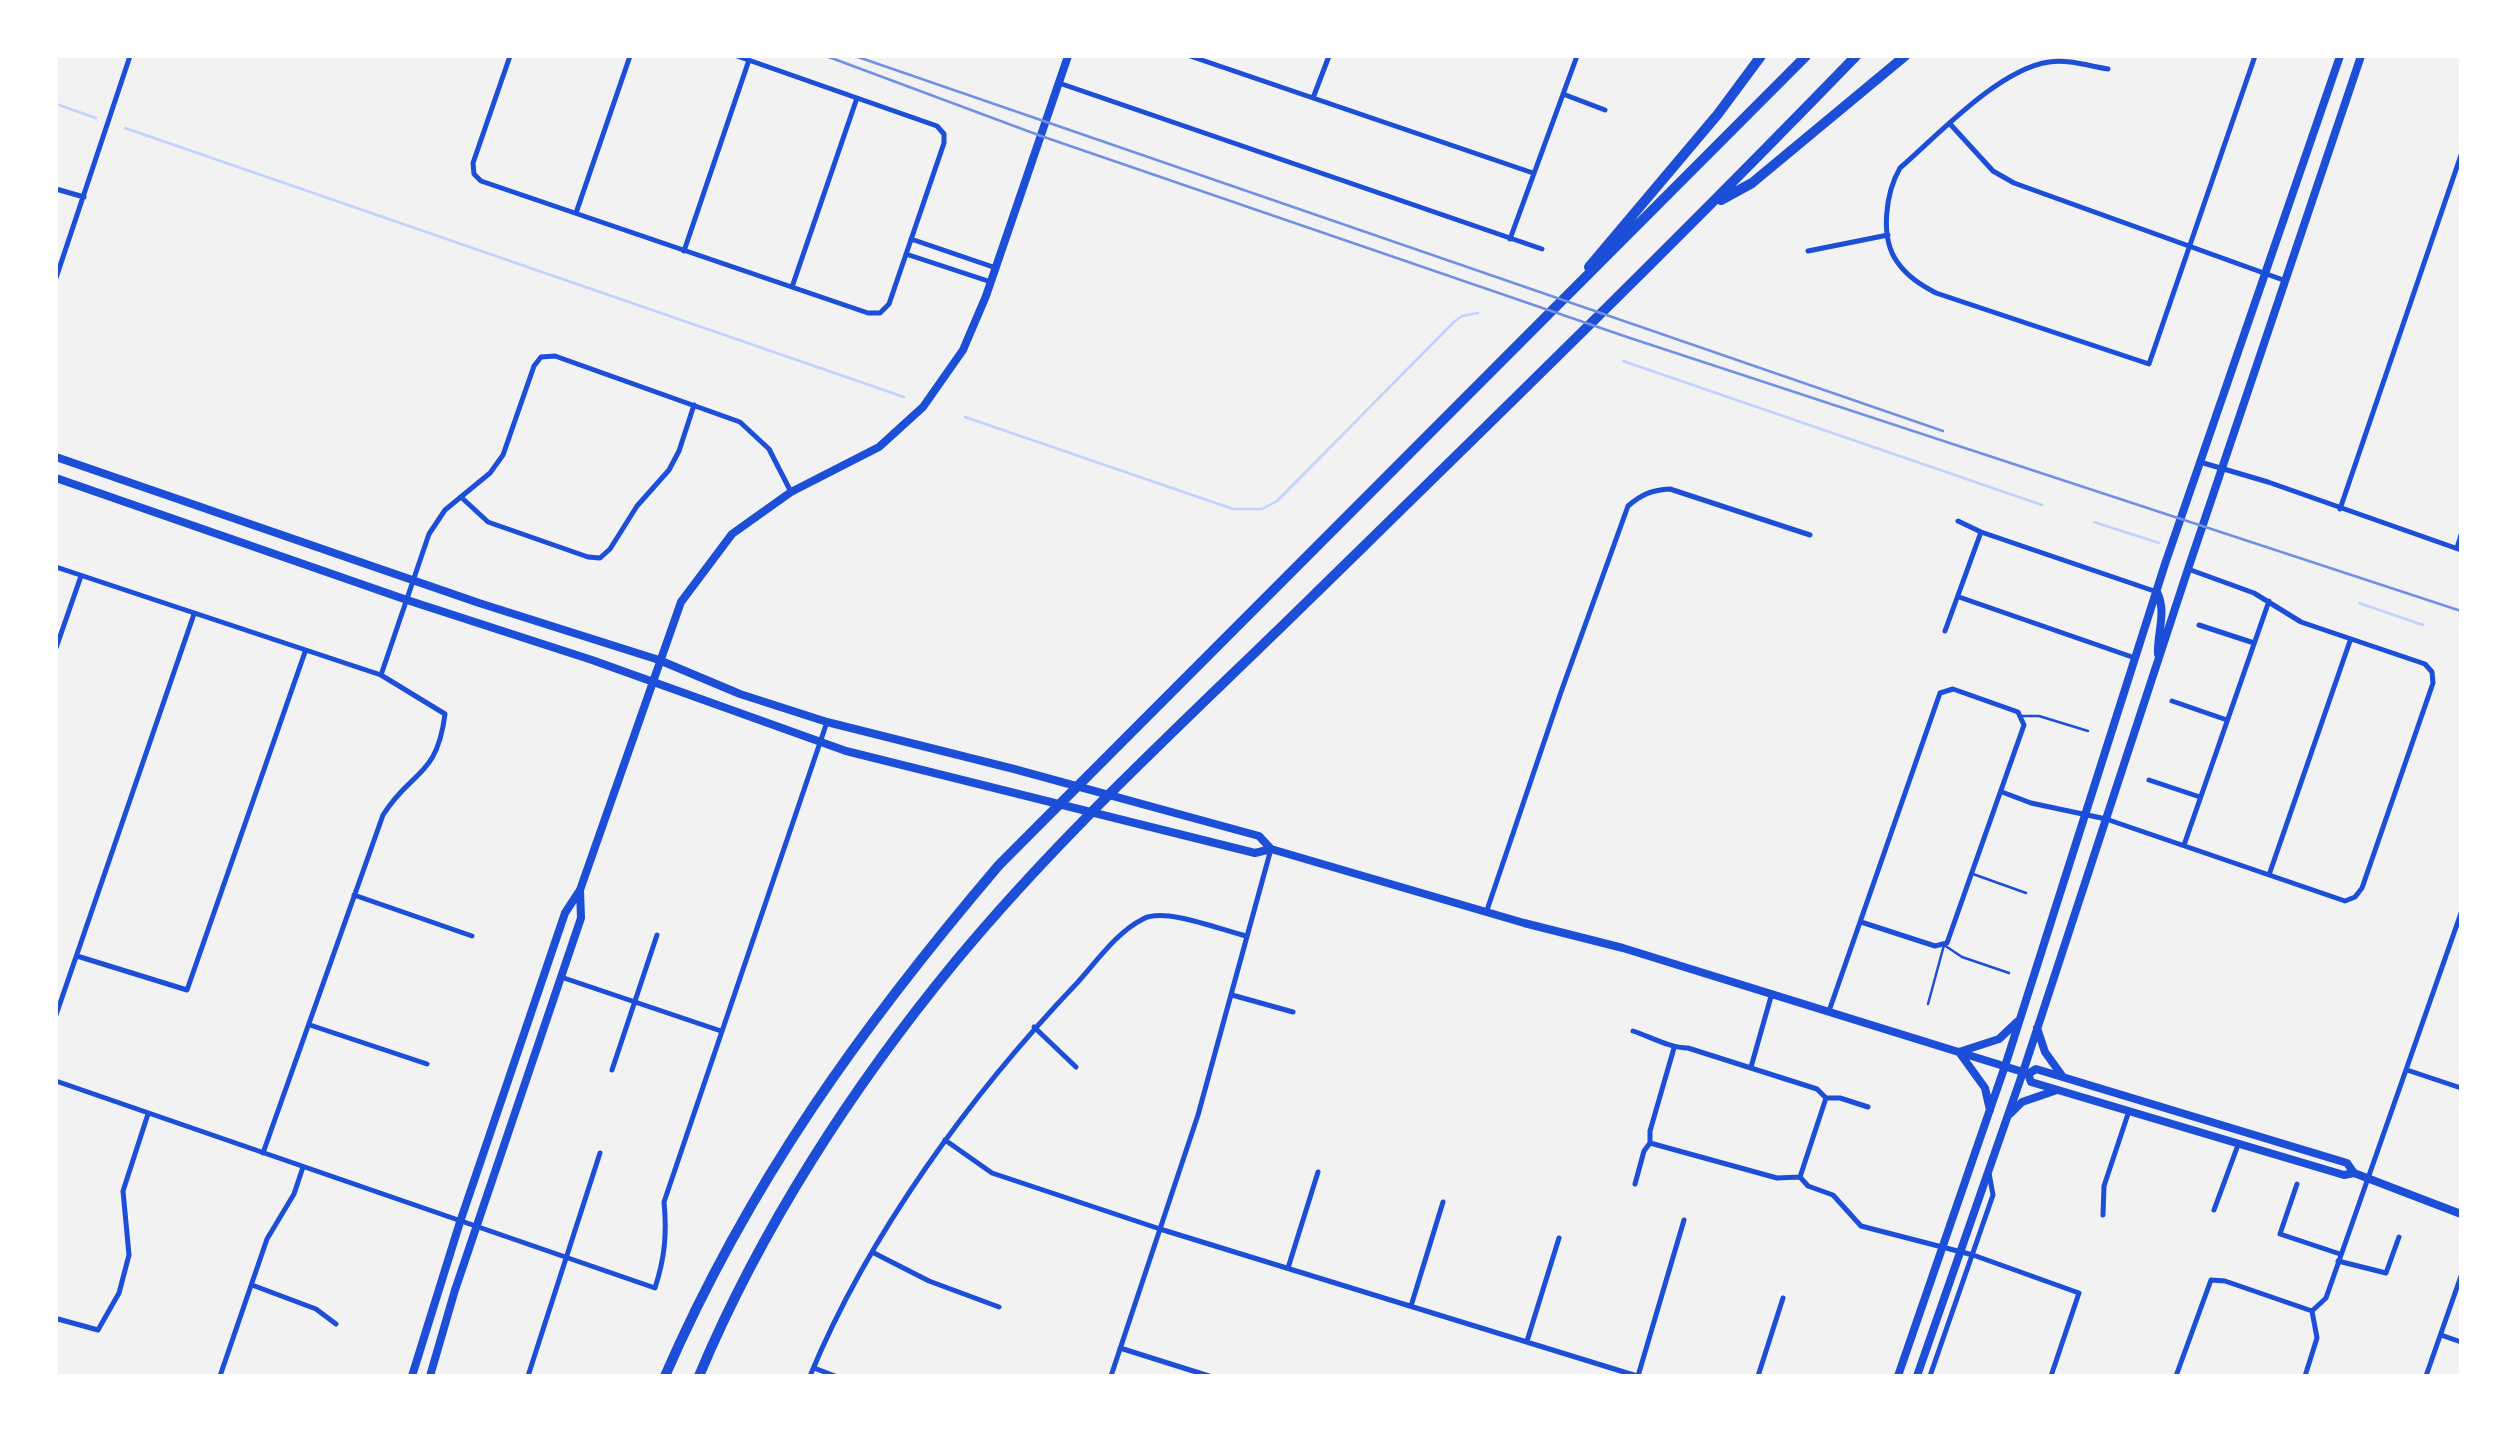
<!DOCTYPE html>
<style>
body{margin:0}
#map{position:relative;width:2517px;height:1432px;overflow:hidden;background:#f2f2f2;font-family:Spectral,serif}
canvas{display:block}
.frame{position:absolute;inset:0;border:58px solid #fff;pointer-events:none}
</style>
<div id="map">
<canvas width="2517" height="1432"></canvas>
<div class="frame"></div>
</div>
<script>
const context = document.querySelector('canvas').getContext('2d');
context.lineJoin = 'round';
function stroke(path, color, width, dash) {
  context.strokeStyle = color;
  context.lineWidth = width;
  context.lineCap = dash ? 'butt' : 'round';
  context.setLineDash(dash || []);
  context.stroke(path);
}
stroke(new Path2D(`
 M56,104L96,118
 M125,128L904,397
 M1623,361L2042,505
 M965,417L1233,509H1262L1277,501L1454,322L1462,316L1478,313
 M2094,522L2159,543
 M2359,603L2423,625
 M2460,638H2461`), '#bfd3fe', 2.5);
stroke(new Path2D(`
 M2020,716H2039L2088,731
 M1973,874L2026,893
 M1928,1004L1944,945L1962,957L2009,973`), '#1d4ed8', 2.5);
stroke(new Path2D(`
 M510,56L473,163L474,174L481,181L868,313H880L889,304L944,143V134L937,126L737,56
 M1190,56L1533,173
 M2108,69C2089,66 2068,59 2049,62C1999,69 1938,135 1900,168C1886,192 1879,238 1898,263C1908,277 1921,285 1936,293L2149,364L2255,56
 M1059,83L1542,249
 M1563,94L1605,110
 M1313,98L1329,56
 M1951,125L1993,171L2014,183L2286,281
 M56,189L84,197
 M576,213L630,56
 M911,239L996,268
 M1510,239L1577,56
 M684,251L749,60
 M1808,251L1888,235
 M906,254L991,282
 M56,278L130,56
 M792,287L857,98
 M2200,462L2268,482L2461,550
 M461,497L488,522L588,557L600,558L610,549L637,506L669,470L679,451L694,405
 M2340,509L2461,155
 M1958,521L1981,532L2157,592
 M2457,548L2461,535
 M56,567L381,675L445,714C437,778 411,770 383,815L263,1153
 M1959,597L2135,658
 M2199,625L2254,643
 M1945,631L1981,532
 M56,648L81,576
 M381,675L429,534L445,510L490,473L503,455L534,366L541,357L555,356L740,422L769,449L791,492
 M2172,701L2227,720
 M2149,780L2200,797
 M2002,792L2031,803L2106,819L2345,901L2355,897L2362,888L2433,683L2432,672L2425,664L2301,622L2254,593L2188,569
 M2184,845L2269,601
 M2269,875L2350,641
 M354,895L472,936
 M1486,913L1561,692L1628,506C1642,494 1652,490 1670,489L1810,535
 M77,956L187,990L305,652
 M561,977L721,1031
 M1232,995L1293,1012
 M1829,1011L1940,693L1953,689L2018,712L2024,725L1947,943L1935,946L1861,922
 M56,1015L194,614
 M310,1025L427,1064
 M1034,1027L1076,1067
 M1633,1031C1651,1037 1670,1048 1688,1048L1817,1089L1826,1098H1840L1868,1107
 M1751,1067L1772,993
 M612,1070L657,935
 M2407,1070L2461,1088
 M56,1081L655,1288C665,1257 667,1233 664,1202L827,722
 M945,1140L992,1173L1160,1229L1637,1376
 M1650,1143L1777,1178L1800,1177
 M1800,1177L1808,1186L1833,1195L1861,1226L1973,1255L2079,1293L2051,1376
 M1800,1177L1826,1098
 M1635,1184L1644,1151L1650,1143V1131L1674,1048
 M2297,1184L2280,1234L2340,1254
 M2214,1210L2238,1145
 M2103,1215L2104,1186L2129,1111
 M872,1252L929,1281L999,1307
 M2338,1261L2386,1273L2399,1237
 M1288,1268L1318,1172
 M252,1285L316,1309L336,1324
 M1411,1306L1443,1202
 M2312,1311L2326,1298L2461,913
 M58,1319L98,1330L119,1293L129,1255L123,1191L148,1114
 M2441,1335L2461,1342
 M1527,1341L1559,1238
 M1120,1348L1209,1376
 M814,1368L835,1376
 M220,1376L267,1239L294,1194L303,1167
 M528,1376L600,1153
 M810,1376C869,1233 972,1093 1078,982C1097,961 1117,932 1143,919C1165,907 1221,930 1246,936
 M1111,1376L1198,1115L1271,849
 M1638,1376L1684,1220
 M1758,1376L1783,1298
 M1930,1376L1993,1195L1989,1173
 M2176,1376L2211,1280L2225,1281L2312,1311
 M2305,1376L2317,1338L2312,1311
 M2426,1376L2461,1276`), '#1d4ed8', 5);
stroke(new Path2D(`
 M56,457L479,603L659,660L740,694L827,722L1014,769L1259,836L1271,849
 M56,478L407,600L592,660L846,751L1255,853L1271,849L1524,923L1623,948L2023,1072
 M2157,592C2167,612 2157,633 2158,654
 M2037,1028L2045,1052L2063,1077
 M1959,1052L1999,1039L2017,1022
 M1959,1052L1985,1088L1990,1110
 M2010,1114L2022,1102L2057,1090
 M2354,1173L2347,1163L2036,1069L2028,1074L2031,1082L2344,1175L2354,1173L2461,1214
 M412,1376L460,1222L565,913L580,890L681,602L732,534L791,492L879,447L923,407L963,350L986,296L1068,56
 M430,1376L455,1290L581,918L580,890
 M1898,1376L2006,1063L2165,564L2340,56
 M1917,1376L2023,1072L2188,569L2361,56`), '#1d4ed8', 8);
stroke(new Path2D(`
 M1721,200L1752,183L1905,56
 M1589,267L1718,114L1761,56
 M665,1376C750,1181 862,1026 999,865L1806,56
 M699,1376C761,1228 853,1086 955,962C1064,830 1193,714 1315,594C1497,416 1679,239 1856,56`), '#1d4ed8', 10);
stroke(new Path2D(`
 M826,56L1041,136L1627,337L2461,611
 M855,56L1943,431`), '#7290e2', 2.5);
</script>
